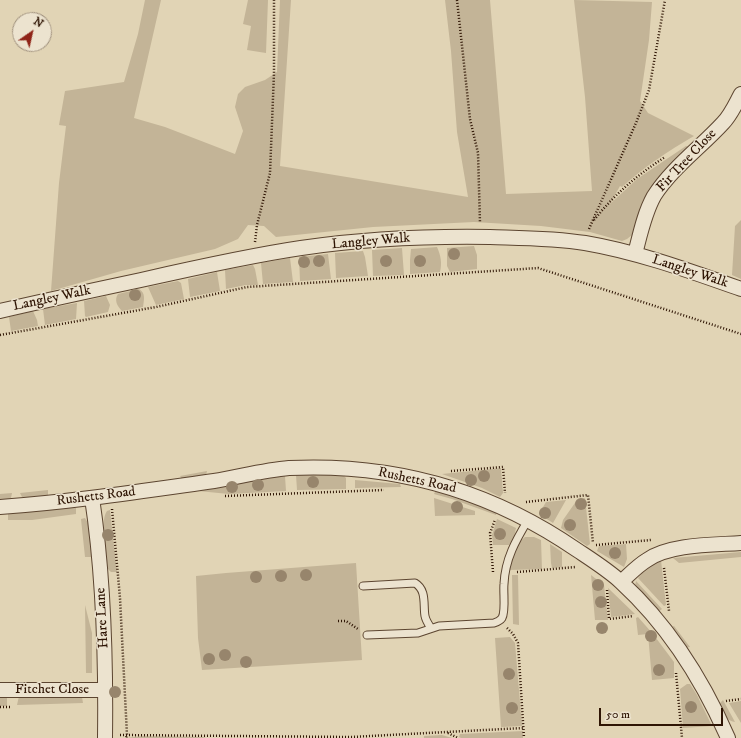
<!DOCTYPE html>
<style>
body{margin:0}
#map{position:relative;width:741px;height:738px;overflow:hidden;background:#e1d4b5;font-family:"IM FELL DW Pica",serif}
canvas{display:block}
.north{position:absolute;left:12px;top:12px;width:40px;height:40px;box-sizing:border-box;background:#ece3cf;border:1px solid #a0917e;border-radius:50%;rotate:34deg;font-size:11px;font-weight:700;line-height:16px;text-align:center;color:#2f1504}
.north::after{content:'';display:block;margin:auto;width:14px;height:18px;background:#8f2418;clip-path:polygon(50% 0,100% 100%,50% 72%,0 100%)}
.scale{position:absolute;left:599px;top:708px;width:124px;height:18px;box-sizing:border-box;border:2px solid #2f1504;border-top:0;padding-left:5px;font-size:12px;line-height:14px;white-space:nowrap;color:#2f1504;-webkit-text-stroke:3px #ece3cf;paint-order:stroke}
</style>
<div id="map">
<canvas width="741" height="738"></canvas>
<div class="north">N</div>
<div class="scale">50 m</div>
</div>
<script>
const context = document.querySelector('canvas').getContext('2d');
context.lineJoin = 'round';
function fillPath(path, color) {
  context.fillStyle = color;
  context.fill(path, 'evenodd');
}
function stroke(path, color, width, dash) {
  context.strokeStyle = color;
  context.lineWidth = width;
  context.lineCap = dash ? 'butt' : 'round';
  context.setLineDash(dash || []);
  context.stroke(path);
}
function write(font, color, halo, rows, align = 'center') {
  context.font = font + ' "IM FELL DW Pica",serif';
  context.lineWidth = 3;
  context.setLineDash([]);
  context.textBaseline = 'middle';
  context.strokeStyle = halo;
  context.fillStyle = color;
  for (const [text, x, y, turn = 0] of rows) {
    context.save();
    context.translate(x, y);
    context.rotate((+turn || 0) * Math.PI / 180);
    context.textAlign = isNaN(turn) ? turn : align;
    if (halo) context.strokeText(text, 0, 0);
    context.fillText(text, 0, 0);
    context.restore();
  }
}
fillPath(new Path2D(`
 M145,0H161L134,118L165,127L235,154L243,131L235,107L238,94L245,87L265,80L277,72L280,0H291L280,166L468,197L457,132L451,51L445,0H490L506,194L592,191L585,97L574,0L652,2L649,40L640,101L648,113L694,136C668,151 644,167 622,187L620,186L610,204L637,179L686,146L689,147L632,235L627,239L622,241L590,232L541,226L474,222L373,227L276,237L264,226L248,225L238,239L215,249L121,271L51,291L59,183L66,126L59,125L65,91L124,82L138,34Z
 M248,0H268L266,53L247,50L251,26L243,24Z
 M741,220V279L732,275L735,226Z
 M474,246L477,255V269L450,272L447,266V248Z
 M437,247C441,256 442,263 440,272L410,274V260L411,249Z
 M402,248L404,275L373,276L372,250Z
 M363,251L365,257L368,276L336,278L335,253Z
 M328,254L331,279L300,281L299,257Z
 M290,258L293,282L263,284L261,263Z
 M253,265L255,269L258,285H246L226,289L225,270Z
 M217,272L220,291L190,297L188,279Z
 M178,281L181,283L184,299L156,305L148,287Z
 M139,289C146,293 144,300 143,307L122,311C117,306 114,300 118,294Z
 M106,296L110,305L108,312L86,317L85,316L84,301Z
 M77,303L76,319L45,325L43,309Z
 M33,311L37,320L38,326L11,331L9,317Z
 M501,468L503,493L500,497L482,488L442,474Z
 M207,471L206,475L183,480L180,476Z
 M313,474L343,475L346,478V489L297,490L296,475Z
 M285,476L286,491L229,494L198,491L199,489Z
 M355,480L400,484L401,487L355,488Z
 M48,490V495L45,497L25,498L22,497L20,493Z
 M436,490L497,511L496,515L452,499L434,494Z
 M12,493L11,498L9,501L0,502V494Z
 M434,498L475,511V515L435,516Z
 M585,498L590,544L587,546L561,528L563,520L577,500Z
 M566,500L553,523L539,514L546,502Z
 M69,507L76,508V514L32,520H8V513Z
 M110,510L117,572H111L108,569C107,555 99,522 107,511Z
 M85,518C92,527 91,545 93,557H85L81,519Z
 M497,519L516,528L514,538L509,545H493L492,535Z
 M525,537H534L541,540L542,569L509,570C512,558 515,544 525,537Z
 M550,544L562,552V567L552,568L551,563Z
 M626,544L627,559L624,567L597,551L599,546Z
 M741,552V557L679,563L673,558Z
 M661,560L666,605L664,606L638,578L648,566Z
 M356,563L362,660L202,670L198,638L196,576L226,573Z
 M512,575H518L519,625L513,624Z
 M591,575L604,585L608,620H595Z
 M636,581L662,609L657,613L635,586Z
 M608,588L635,614L611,617Z
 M85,605L92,633V673H86Z
 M638,617L653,634L674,662V678L652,680L648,634L638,635L636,618Z
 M674,626L690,647L684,648L670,628Z
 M510,637L515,643L522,726L501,727L495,638Z
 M687,684H690L697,695L712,726L683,728L680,689Z
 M0,696H7V706H0Z
 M19,696L82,697L83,703L17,705Z
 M723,700L735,722C726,721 723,712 719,704Z
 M741,701V723L729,703Z
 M523,731V738H461L459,737L460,734Z
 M442,735L452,738H424V736Z
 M142,736L203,737L206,738H127Z`), '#c3b497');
const lane = new Path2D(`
 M363,586L415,583C427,590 423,605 425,616C426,621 429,625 431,628
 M367,635L418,633L439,626L494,623C497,622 500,621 502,618C506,611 503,592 504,584C505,559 516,540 528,520`);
const street = new Path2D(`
 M635,254C640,235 644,214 654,196C672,168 701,147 723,123C731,115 736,103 741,94
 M0,311C47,300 94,290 141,280C194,268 247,256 301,248C363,239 427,236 490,237C522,238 554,238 585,243C638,252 690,271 741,289
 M92,498C104,577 106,658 105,738
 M0,507C72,502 143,491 214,481C239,477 264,470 289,468C394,463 490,490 577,550C592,560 608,570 621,582C668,625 703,681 728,738
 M621,582C629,575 637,566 647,560C670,544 713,545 741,543
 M0,690H105`);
stroke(lane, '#5c4530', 9);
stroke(street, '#5c4530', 16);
stroke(new Path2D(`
 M457,0L470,119L478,153L480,223
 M594,220C615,194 637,175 665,157
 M589,229L636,123L649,90L665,0
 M255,242L257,225L270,173L274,73V0
 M0,335L156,307L247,287L538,268L741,334
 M451,471L503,467L505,493
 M225,496L384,490
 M526,502L588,495L593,543
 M112,509L120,598L127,735L126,738
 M596,545L651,540
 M664,568L669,611
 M493,572L490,533L495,520
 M517,572L576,567
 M607,590L609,619L633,616
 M338,621H346L358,629
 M507,628L513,634L518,643L524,738
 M676,673L682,738
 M726,701L741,699
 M0,707H11
 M448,733L458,738
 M120,735L351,737L523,728`), '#2f1504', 2.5, [1, 2]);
stroke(lane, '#ece3cf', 7);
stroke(street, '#ece3cf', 14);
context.fillStyle = '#97856c';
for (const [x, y] of [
 [454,254],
 [319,261],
 [386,261],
 [420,261],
 [304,262],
 [135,295],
 [484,476],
 [471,480],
 [313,482],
 [258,485],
 [232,487],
 [581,504],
 [457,507],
 [545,513],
 [570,525],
 [500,534],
 [108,535],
 [615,553],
 [306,575],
 [281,576],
 [256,577],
 [598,585],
 [601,602],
 [602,628],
 [651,636],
 [225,655],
 [209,659],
 [246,662],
 [659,670],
 [509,674],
 [115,692],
 [691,707],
 [512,708]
]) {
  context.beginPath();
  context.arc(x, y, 6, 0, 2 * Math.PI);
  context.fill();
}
write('14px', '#2f1504', '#ece3cf', [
 ["Fir Tree Close",687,161,-47],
 ["Langley Walk",371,242,-5],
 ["Langley Walk",690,272,18],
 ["Langley Walk",52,299,-12],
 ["Rushetts Road",417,481,12],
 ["Rushetts Road",96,497,-7],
 ["Hare Lane",103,618,-93],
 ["Fitchet Close",52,690]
]);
</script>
